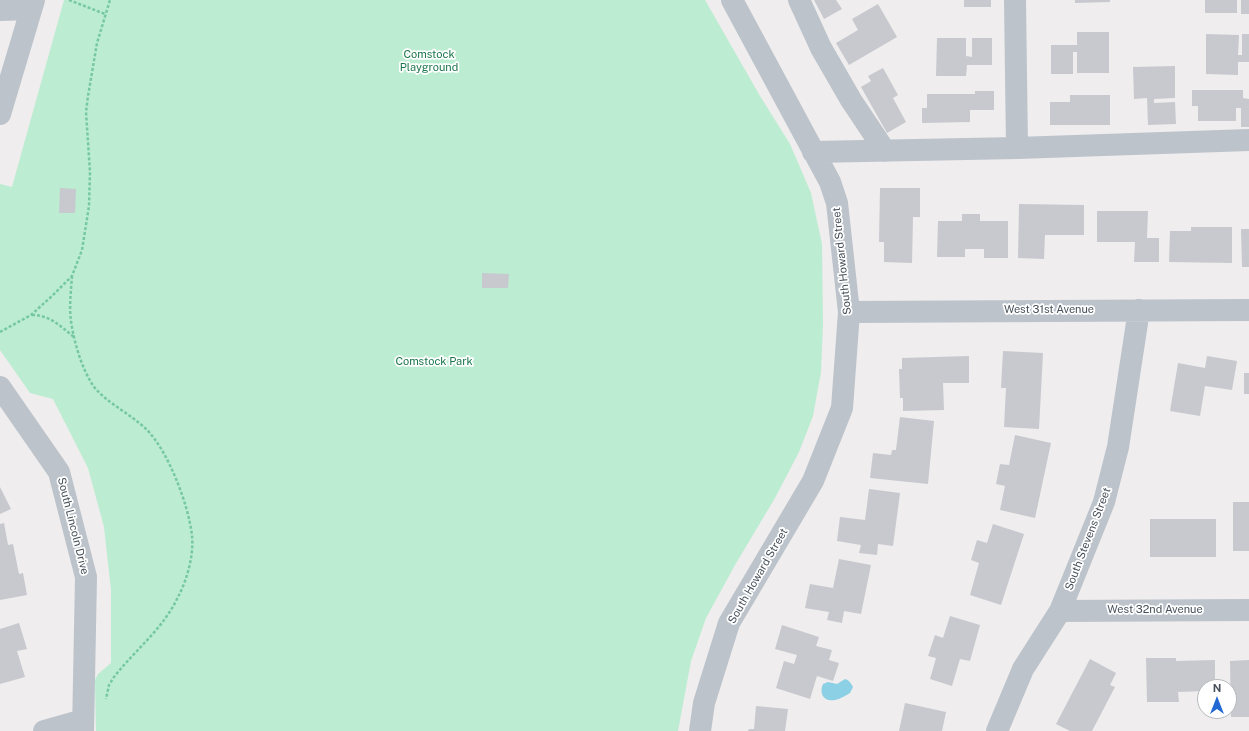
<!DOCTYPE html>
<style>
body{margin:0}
#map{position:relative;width:1249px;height:731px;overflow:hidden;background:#efeded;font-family:"Public Sans",sans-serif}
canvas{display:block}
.north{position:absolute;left:1197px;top:679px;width:40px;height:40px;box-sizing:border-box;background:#fff;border:1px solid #b5b9bd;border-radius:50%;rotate:0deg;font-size:11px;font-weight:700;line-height:16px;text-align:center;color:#464f59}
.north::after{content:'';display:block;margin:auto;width:14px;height:18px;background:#2269d4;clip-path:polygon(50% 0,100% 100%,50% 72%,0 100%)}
</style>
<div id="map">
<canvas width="1249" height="731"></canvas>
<div class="north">N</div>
</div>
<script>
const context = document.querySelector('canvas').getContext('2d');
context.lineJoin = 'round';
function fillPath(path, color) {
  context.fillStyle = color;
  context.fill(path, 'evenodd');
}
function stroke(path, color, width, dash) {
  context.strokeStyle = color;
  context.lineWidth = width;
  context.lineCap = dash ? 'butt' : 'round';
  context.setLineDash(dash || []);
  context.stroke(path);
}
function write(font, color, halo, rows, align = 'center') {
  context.font = font + ' "Public Sans",sans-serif';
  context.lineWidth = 3.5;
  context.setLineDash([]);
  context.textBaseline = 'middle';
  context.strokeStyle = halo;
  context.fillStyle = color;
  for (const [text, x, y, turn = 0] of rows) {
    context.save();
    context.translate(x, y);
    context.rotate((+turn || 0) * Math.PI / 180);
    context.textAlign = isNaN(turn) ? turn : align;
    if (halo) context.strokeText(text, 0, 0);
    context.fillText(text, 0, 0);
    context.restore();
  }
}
fillPath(new Path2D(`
 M64,0H705L760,96L790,144L811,193L822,244L823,324L821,372L813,416L799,452L775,498L735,565L706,618L691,661L678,731H96L95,680L98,674L111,663V590L104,527L88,468L54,401L53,399L30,393L0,350V184L12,187Z`), '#bcecd1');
fillPath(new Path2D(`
 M845,679C849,680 851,683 853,687L850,693C845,696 840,699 835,700C823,702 819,693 823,684L828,682L837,684Z`), '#8cd0e6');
fillPath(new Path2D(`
 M814,0H836L842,9L824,19Z
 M964,0H991V7H964Z
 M1075,0H1110V2L1075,3Z
 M1205,0H1237V13H1205Z
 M1241,0H1249V14H1241Z
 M878,4L897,37L849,65L836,43L858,30L852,19Z
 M1077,32H1109V73H1077V52H1073V74H1051V45H1077Z
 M1206,34L1239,35L1238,55H1242V34H1249V62H1238V75L1206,74Z
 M937,38H966V56L972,57V38H992V65H967L966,76H936Z
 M1175,66V98L1154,99V103L1175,102L1176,124L1148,125L1147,98L1134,99L1133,67Z
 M883,68L898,95L893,98L906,122L887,133L861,87L871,81L868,76Z
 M1192,90H1243V98L1249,99V127H1241V108H1236V121H1198V106H1192Z
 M975,91H994V110H970V122L922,123V108H927V94H975Z
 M1070,95H1110V125H1050V102H1070Z
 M60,188L76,189L75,213H59Z
 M880,188H920V217H913L912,263L884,262V242H879Z
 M1019,204L1084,205V235H1045L1044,259L1018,258Z
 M1097,211H1148L1147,238H1159V262H1134L1135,242H1097Z
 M962,214H980V221H1008V258H984V249H965V257H937L938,221H962Z
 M1191,227H1232V263L1169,262L1170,231H1191Z
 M1241,229H1249V267H1242Z
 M482,273L509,274L508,288H482Z
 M1003,351L1043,353L1039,429L1004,427L1006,388H1001Z
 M969,356V383H943L944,410L903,411V398H900L899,369H902V358Z
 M1207,356L1237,361L1232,390L1205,386L1200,416L1170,411L1178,363L1205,368Z
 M1244,373H1249V394H1244Z
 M900,417L934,421L928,484L870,478L873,453L891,455L892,450H896Z
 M1015,435L1051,443L1035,518L1000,510L1005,486L996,484L1000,464L1009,465Z
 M0,487L11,509L0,514Z
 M869,489L900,493L893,546L878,544L877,555L859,553L861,545L837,541L840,517L865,520Z
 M1233,502H1249V551H1233Z
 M1150,519H1216V557H1150Z
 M4,523L8,545L13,544L19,574L23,573L27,595L0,600V524Z
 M993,524L1024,534L1001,605L970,595L979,563L971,560L977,540L987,543Z
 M839,559L871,565L861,614L844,611L842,623L827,620L829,612L805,608L810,584L833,588Z
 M950,616L980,625L970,661L960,659L952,686L930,679L936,658L928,656L935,635L943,638Z
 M19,623L27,649L17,651L25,677L0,684V629Z
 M782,625L819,637L816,646L832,650L829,660L839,663L833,681L817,676L810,699L776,688L784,661L794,664L797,655L775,649Z
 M1146,658H1176V661L1215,660V687H1205V691L1178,692L1179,702H1147Z
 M1090,659L1116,673L1110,685L1115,687L1092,731H1070L1056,724Z
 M1249,660V717H1231L1230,661Z
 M905,703L946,712L942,731H899Z
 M756,706L788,709L785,731H748L749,729H754Z`), '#c7c9cf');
stroke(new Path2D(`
 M69,0L105,14
 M72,276C71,291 69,307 71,321C74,342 81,366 92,384C103,401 131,414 146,429C168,450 189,506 192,536C194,555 187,580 178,597C163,629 135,650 114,677L109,685L106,699
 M32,315C50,315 60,326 74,337
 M0,332L31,315L52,296L72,276L82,250L89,206L90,172L86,112L88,96L97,43L110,0`), '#76c8a3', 2.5, [3, 2]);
stroke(new Path2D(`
 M799,0L821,48L851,100L885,151
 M1015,0L1017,148L1249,140
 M0,10L31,9
 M0,114L34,0
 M813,152L1017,148
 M849,312L1249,310
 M0,387L59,472L86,577L83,731
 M1060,611L1249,610
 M44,731L83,720
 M700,731L704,703L729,623L813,481L842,408L849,312L837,203L830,182L732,0
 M997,731L1023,669L1060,611L1104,502L1118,447L1139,310`), '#bcc3cb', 22);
write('11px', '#1b764c', '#fff', [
 ["Comstock",429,55],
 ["Playground",429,68],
 ["Comstock Park",434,362]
]);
write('11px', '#464f59', '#fff', [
 ["South Howard Street",842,261,-96],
 ["West 31st Avenue",1049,310],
 ["South Lincoln Drive",73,526,76],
 ["South Stevens Street",1088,539,-69],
 ["South Howard Street",758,576,-60],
 ["West 32nd Avenue",1155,610]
]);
</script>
